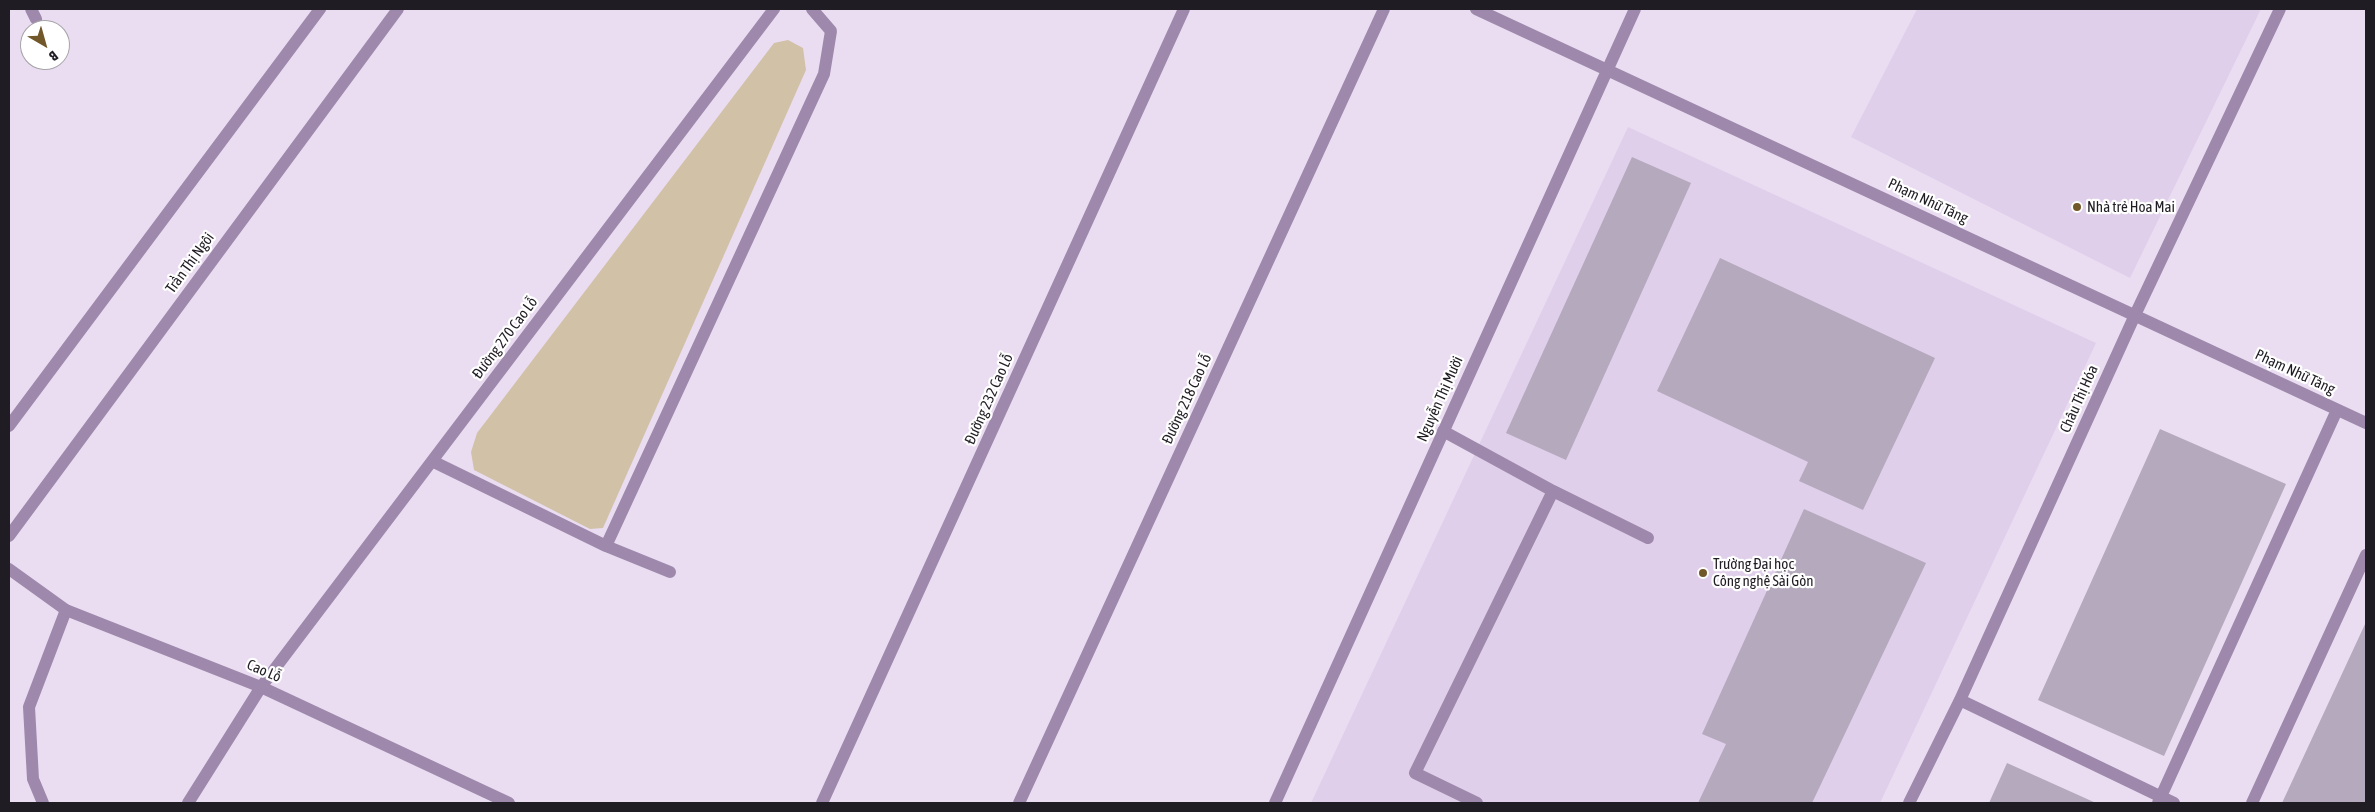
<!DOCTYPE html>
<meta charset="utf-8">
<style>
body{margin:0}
#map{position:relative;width:2375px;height:812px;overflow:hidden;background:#eaddf2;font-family:"Asap Condensed",sans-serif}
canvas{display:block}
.frame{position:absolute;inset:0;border:10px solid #201c23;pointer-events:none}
.north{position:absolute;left:20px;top:20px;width:50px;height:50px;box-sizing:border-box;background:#fff;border:1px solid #a6a4a7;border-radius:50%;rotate:142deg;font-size:14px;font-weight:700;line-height:20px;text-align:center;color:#201c23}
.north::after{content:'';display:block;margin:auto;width:18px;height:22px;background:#715729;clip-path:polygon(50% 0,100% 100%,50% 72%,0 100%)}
</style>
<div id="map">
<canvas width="2375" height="812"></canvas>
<div class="frame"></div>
<div class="north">B</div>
</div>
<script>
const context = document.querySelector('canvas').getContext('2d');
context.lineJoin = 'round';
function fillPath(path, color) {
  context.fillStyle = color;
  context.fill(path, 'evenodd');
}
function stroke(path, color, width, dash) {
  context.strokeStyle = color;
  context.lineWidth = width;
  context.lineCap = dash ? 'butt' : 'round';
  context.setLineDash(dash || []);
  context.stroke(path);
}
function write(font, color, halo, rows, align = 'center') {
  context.font = font + ' "Asap Condensed",sans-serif';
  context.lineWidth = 4.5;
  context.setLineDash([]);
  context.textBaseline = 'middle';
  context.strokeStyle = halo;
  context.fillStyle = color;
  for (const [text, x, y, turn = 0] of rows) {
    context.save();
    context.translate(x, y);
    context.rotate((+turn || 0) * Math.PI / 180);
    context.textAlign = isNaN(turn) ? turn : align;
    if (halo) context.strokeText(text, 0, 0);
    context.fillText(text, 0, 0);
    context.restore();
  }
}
fillPath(new Path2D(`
 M1917,9H2261L2130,278L1851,137Z
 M1628,127L2096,343L1880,803H1311Z`), '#e0cfea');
fillPath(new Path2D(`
 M788,40L803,48L806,70L603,528L590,529L474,470L471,452L477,433L774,43Z`), '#d1c1a7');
fillPath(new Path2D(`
 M1632,157L1691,183L1566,460L1506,433Z
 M1720,258L1935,358L1863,510L1799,481L1808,462L1657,391Z
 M2160,429L2286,484L2164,756L2038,700Z
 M1804,509L1926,563L1812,803H1698L1726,744L1702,734Z
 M2366,622V803H2282Z
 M2007,763L2096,803H1989Z`), '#b5a9bd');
stroke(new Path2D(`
 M1443,431L1553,491L1415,773L1477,803
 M1553,491L1648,538
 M43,803L33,779L29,707L66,610
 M188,803L261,687`), '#9e88ab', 12);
stroke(new Path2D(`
 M31,9L36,19
 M1476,9L2366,423
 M9,426L320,9
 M432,461L606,546L670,572
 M9,536L398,9
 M606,546L824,74L831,31L812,9
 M261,687L774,9
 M1960,700L2174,803
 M822,803L1184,9
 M1019,803L1384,9
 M1275,803L1635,9
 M1909,803L1960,700L2135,315L2280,9
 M2158,803L2337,410
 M2252,803L2366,555`), '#9e88ab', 12);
stroke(new Path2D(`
 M9,569L66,610L261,687L509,803`), '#9e88ab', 12);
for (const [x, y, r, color] of [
 [2077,207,5,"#715729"],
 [1703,573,5,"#715729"]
]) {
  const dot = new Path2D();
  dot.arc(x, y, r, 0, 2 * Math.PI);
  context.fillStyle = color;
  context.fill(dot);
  stroke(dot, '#fff', 2);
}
write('15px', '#201c23', '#fff', [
 ["Phạm Nhữ Tăng",1928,201,25],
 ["Trần Thị Ngôi",190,263,-54],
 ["Đường 270 Cao Lỗ",505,338,-53],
 ["Phạm Nhữ Tăng",2295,372,25],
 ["Đường 232 Cao Lỗ",989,399,-66],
 ["Đường 218 Cao Lỗ",1187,399,-65],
 ["Nguyễn Thị Mười",1440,399,-66],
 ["Châu Thị Hóa",2079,399,-66],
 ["Cao Lỗ",264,671,23]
]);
write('15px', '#201c23', '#fff', [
 ["Nhà trẻ Hoa Mai",2087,207],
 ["Trường Đại học",1713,564],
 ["Công nghệ Sài Gòn",1713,581]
], 'left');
</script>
